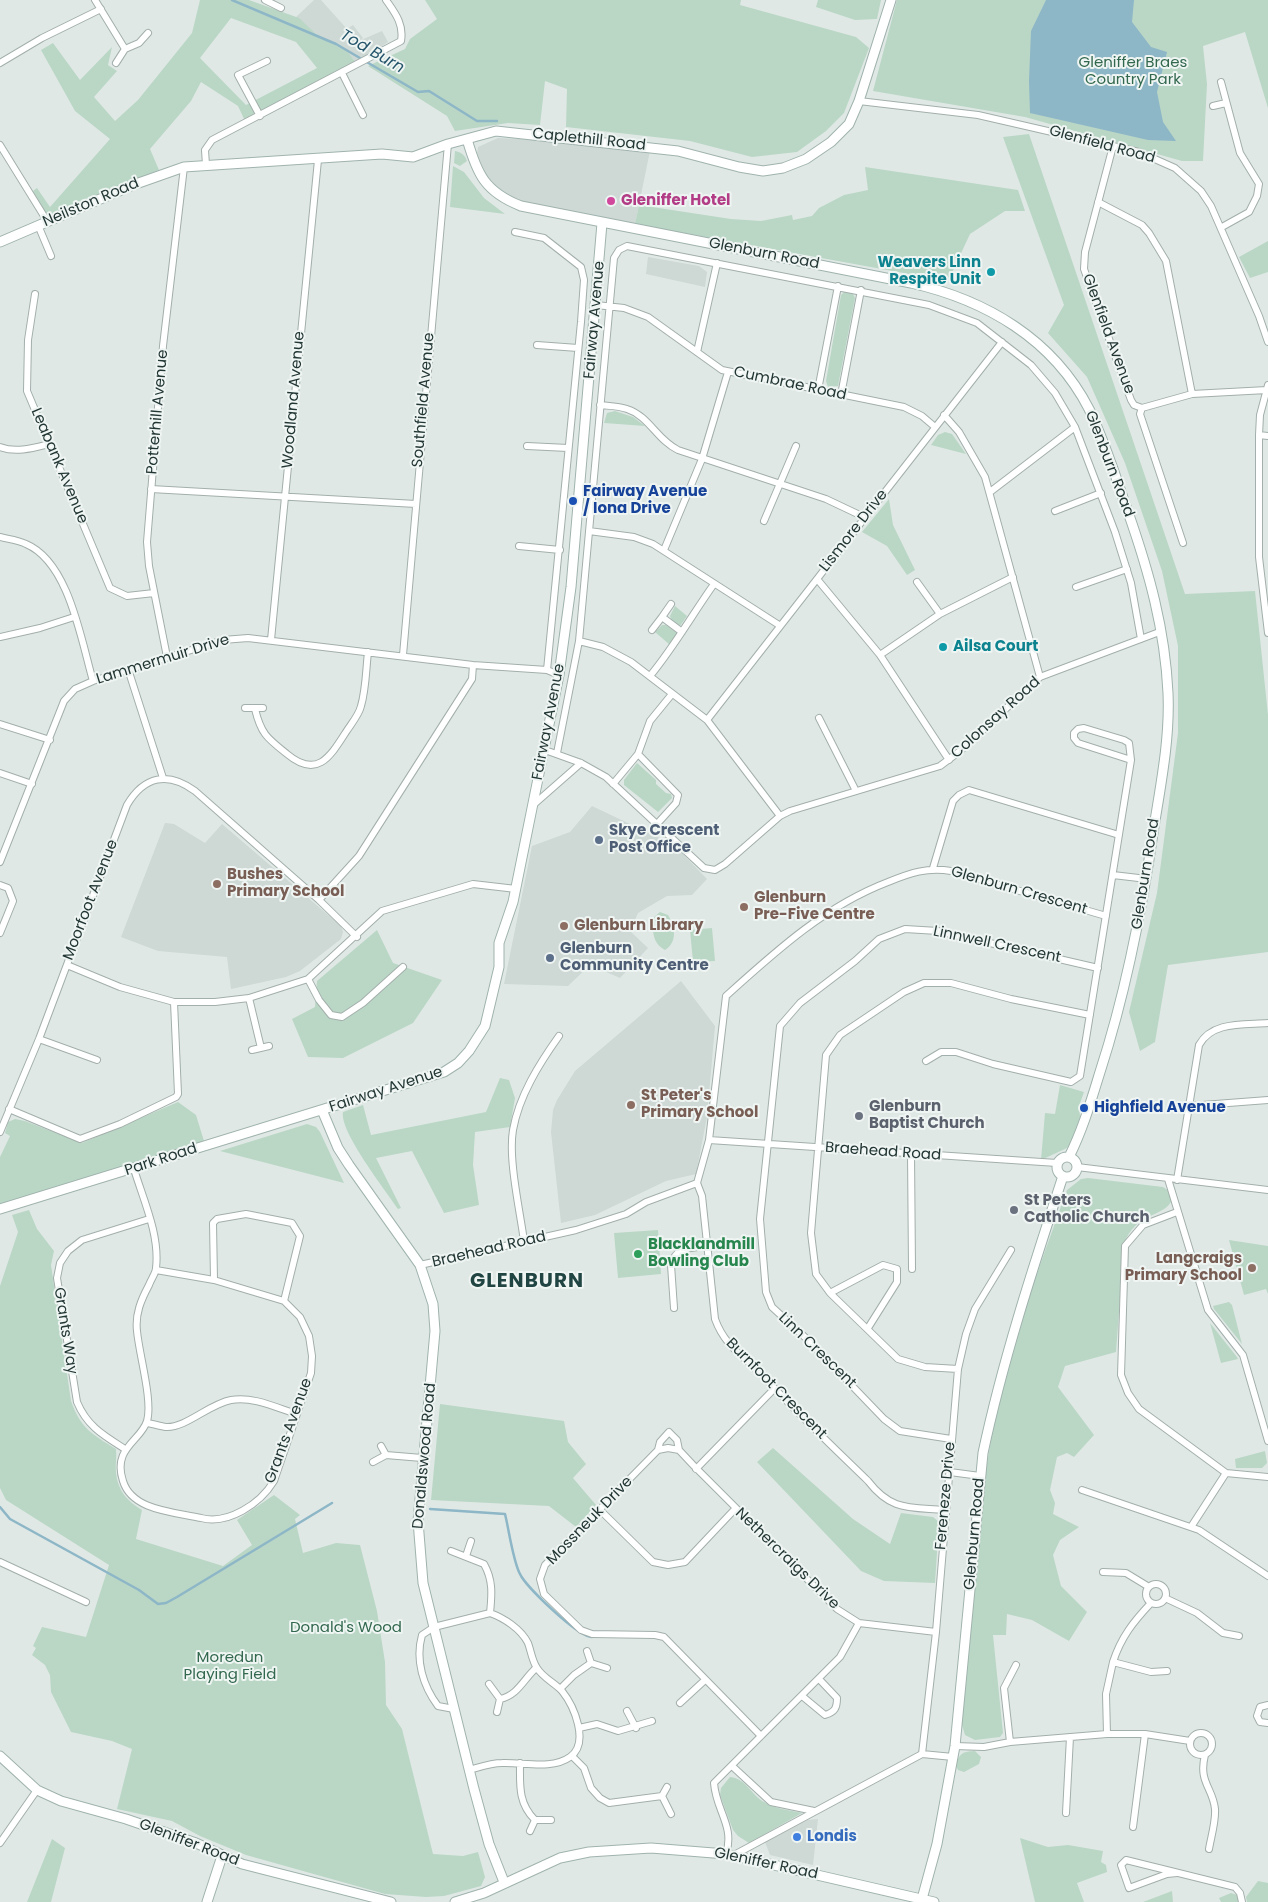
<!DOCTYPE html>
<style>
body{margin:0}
canvas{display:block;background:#dfe8e5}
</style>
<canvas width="1268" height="1902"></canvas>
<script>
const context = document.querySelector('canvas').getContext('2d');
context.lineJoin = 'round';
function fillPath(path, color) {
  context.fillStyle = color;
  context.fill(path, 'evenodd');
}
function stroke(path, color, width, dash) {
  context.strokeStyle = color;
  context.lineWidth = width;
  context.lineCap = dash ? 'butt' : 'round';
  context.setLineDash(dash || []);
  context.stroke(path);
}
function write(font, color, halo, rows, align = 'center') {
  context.font = font + ' Poppins,sans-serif';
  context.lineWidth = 4;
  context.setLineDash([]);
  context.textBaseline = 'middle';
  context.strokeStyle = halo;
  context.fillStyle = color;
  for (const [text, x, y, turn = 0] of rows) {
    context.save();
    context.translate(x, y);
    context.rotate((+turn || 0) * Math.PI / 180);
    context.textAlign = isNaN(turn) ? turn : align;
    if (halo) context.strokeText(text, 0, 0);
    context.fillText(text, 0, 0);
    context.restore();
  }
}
fillPath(new Path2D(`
 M314,0H321L347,29L353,25L363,38L361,40L382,31L388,42L356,63L348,52L316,34L296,17Z
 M498,138L544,140L650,151L635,224L534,205L504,195L491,185L477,154L478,147Z
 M648,257L699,266L707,272L705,287L646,274Z
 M592,806L674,845L707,879L692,895L667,896L638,913L630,931L648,948L620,978L590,965L568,986L504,984L532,846L570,832Z
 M165,823L174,824L205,843L222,824L341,926L343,932L341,939L300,971L286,977L231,989L227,957L158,951L121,937Z
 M681,981L715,1026L707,1117L696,1174L666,1181L595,1215L561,1223L551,1132L553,1110L557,1100L575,1071Z
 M818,1819L813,1865L770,1855L765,1842L808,1820Z`), '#ced8d5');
fillPath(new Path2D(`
 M200,0H249L299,18L316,34L348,52L356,63L245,121L238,106L201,82L191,101L150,149L159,170L47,216L33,191L37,188L50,207L110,139L75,111L41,50L53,43L80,80L112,47L108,65L117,71L94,97L115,121L138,100L192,33ZM231,18L296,42L317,68L246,105L200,58Z
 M425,0H741L740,5L856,37L869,48L844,113L826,131L797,152L752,157L690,141L566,127L567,89L545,81L540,125L508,123L455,131L447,116L368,66L405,49L410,39L437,19Z
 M818,0H881L877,19L855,20L816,7Z
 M897,0H1268V108L1245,32L1203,46L1207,84L1203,161H1182L1025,117L873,91Z
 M1029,134L1185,594L1255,591L1268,715V952L1168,965L1155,1042L1140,1051L1129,1012L1157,893L1178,733V646L1162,571L1125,463L1087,377L1048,333L1064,305L1003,137Z
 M455,151C461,152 465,155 467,161L460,166L454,163Z
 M453,166L464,172L484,198L505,214L450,207Z
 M865,167L1018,190L1025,211H1005L970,234L950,277L942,280L635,224L639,205L731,219L761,221L792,215L793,220L812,216L819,208L844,195L868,190Z
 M1268,241V272L1250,278L1239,257Z
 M846,290L852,292L855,298L838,386L828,387L826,381L841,295Z
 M615,411L633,417L645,426L604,423L607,413Z
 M945,432L952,434L966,454L931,445L938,435Z
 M889,499L893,525L915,570L907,575L887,546L862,532Z
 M675,606L687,616L680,626L672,621L670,616Z
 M662,625H666L677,633L670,645L655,632Z
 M637,763L656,780V784L666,793L671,794L672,798L658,812L624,785V780Z
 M660,912L668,915C675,927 678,942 665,950C652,943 652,930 654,917Z
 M712,928L715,961L693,962L690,930Z
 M377,930L393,963L442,980L413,1023L343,1058L308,1057L292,1019L315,1007L317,981Z
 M500,1078L509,1080L515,1098L510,1127L475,1132L473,1165L479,1205L444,1213L412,1151L376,1158L401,1208L398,1209C386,1191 339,1131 343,1112L363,1105L371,1135L486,1112Z
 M1060,1085L1084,1092L1079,1106L1081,1126L1074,1139L1067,1148L1041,1160L1045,1113L1055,1114Z
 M178,1102L196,1115L204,1141L0,1205V1157L10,1136L5,1133L8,1122L15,1119L25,1121L82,1143Z
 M307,1124L316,1127L320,1132L344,1183L220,1151Z
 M1088,1178L1163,1187L1169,1191L1172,1200C1164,1218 1136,1211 1124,1244L1116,1352L1065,1366L1058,1387L1094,1435L1074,1457L1067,1453L1057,1457L1050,1490L1055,1503L1053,1514L1079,1527L1060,1540L1053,1555L1061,1586L1087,1612L1069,1641L1032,1620L1007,1614L1006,1635H993L1003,1733L1000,1737L975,1740L965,1735L962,1725C971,1625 974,1523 994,1425C1011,1344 1039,1267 1067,1190L1081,1179Z
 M29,1210L37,1229L54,1251L51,1265L71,1401C81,1429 92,1434 116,1449C117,1457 115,1465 116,1473C118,1491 127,1501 142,1510L136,1539L223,1566L252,1545L237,1520L274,1495L300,1515L295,1519L303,1553L336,1543L360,1545L377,1611L385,1662L386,1705L402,1729L433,1854L463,1856L478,1852L485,1877L481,1886L444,1896L426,1897L385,1894L246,1855L200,1836L172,1821L117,1809L132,1749L112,1741L71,1732L51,1692L50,1675L45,1665L32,1655L36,1648L33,1646L42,1627L86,1637L109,1565L6,1500L0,1488V1286L18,1232L12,1215Z
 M658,1230L661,1274L618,1278L614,1233Z
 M1229,1240L1268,1246V1294L1266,1289L1244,1295Z
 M1229,1302L1232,1305L1242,1344L1214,1309L1213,1306Z
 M1210,1323L1237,1357L1238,1359L1221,1363Z
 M440,1404L564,1421L568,1442L586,1464L573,1478L596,1505L576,1527L549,1506L431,1500Z
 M773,1448L853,1519L890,1544L901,1513L933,1517L939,1522L935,1583L884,1581L861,1571L757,1462Z
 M1265,1451L1267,1463L1262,1468H1236L1235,1459Z
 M975,1751L981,1757L979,1764L964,1772L958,1770L956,1766C958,1754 963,1751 975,1751Z
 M730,1777C747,1779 750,1794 764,1802C775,1809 789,1810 802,1813L749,1843L738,1836L733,1830L720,1795L721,1788Z
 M1020,1838L1048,1847L1068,1845L1103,1851L1101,1862L1106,1865L1107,1872L1077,1883L1084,1902H1035Z
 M52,1839L65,1848L51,1902H27Z
 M1258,1881L1268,1883V1902H1247L1246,1897Z
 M1172,1891L1173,1902H1143Z
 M1231,1893L1237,1895L1240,1902H1221L1219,1898Z`), '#bad7c6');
fillPath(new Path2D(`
 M1046,0H1134L1132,22L1151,47L1167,52L1157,92L1163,122L1176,141L1148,140L1030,113L1029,81L1031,31Z`), '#8db6c7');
stroke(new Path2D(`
 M232,0L336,44L418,92L429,91L477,121H497
 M0,1507L10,1519L139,1590L158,1604L166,1603L177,1597L332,1503
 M430,1509L505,1514C509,1530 513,1561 520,1574C526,1587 578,1637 592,1637`), '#8db6c7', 2.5);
const street = new Path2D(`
 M95,0L125,49
 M265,0L281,8
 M0,63L42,38L101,9
 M116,63L125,49L139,43L148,33
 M342,73L363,115
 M1221,82L1240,153L1259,184L1257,196L1249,212L1222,227
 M859,101L978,115L1139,152L1175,168L1201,191L1211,206L1259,316L1268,342
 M1213,106L1226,103
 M260,116L238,75L267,61
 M0,145L47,221
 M1113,146L1085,252L1084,269L1131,400L1134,405L1142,408L1140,414L1183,543
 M206,165L205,150L212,140L401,41C404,24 395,13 386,0
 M1098,202L1142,225L1149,233L1166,261L1192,394
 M38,225L51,256
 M515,232L544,238L581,267L584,280L581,322L547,670
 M35,294L28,340L27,391L110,588L127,596L154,593
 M596,305L624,308L648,317L722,370L904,407L922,416L935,427
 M537,345L578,348
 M697,352L717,263
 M1268,385L1260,415L1259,435V557L1268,633
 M818,390L838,286
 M841,395L861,290
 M600,405C609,406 619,406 627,409C649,416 657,440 678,450L826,499L864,517
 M1142,408L1192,394L1267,390
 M944,415L959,432L985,477L1040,677
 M1259,435L1268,436
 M527,446L568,448
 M0,447C16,453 33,448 49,444
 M151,489L416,504
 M990,492L1075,427
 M1055,511L1101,493
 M764,521L796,446
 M589,531L634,537L653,544L779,625
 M0,537C8,539 18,540 26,544C69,562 81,640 93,681
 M519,546L560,550
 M664,550L702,459L728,372
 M817,579L880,655L949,760
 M917,582L940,614
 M1076,587L1127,569
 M662,617L671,604
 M652,630L662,617L682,632
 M0,637L40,628L74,617
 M271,640L318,160
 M579,641L603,647L631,662L707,720L780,816
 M403,655L448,144
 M880,655L940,614L1013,577
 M167,657L149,566L147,542L163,346L184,167
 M128,669L163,778
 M650,676C674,647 692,615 714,584
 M245,708H263
 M255,709C261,734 267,738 287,754C317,779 330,757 346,732C351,724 359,715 361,706C366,689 366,669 368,652
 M819,718L856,791
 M707,720L1002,342
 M0,724L50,740
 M545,750L581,763L606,777L704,868L715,870L725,864L780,816L790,811L940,766L960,751L1040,677L1162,631
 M557,753L579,641L614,258L619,250L627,246L929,305L977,323L1031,365L1055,393L1075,427L1115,532L1131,583L1141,639
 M638,754L678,795L676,803L657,824
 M0,773L32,784
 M613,784L638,754L650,721L672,694
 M532,806L581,763
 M0,862L64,701L75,689L93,681L223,640L248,638L473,665L547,670L559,675
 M933,868L953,801L959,795L969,790L1119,835
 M1113,875L1147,879
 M0,885L8,888L13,901L0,933
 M319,900L359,856L472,679L473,665
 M67,965L120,987L174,1002H215L249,998L308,979L382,911L473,884L516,889
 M308,979L319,1000L331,1015L342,1017L363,1003L403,967
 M249,998L261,1048
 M39,1039L97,1060
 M252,1050L269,1046
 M926,1061L941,1052H956L993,1064L1071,1082L1080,1076L1131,760L1129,743L1124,740L1084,728L1078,729L1074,733V738L1078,743L1131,760
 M1189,1106L1268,1100
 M9,1109L80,1139L120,1124L176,1097L178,1094L174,1002
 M0,1132L39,1039L127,805C144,776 168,771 195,791L319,900L357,937
 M709,1140L1057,1163
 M911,1153L912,1269
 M1077,1167L1268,1190
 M134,1169C143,1199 160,1235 156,1268C156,1273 151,1279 149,1285C141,1300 135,1314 137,1331C139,1354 153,1401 147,1421C141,1441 112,1448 123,1481C132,1511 175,1512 201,1518C228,1525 260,1504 274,1481L311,1373L312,1356L309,1336L300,1317L284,1301L214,1280L156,1270
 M1168,1179L1208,1310L1243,1355L1268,1441
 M1177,1180L1199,1045C1212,1021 1244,1025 1268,1023
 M1177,1212L1143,1225L1125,1246L1121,1375L1128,1393L1139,1409L1226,1473L1268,1477
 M524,1241C520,1211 508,1159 513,1130C519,1096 539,1064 559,1036
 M420,1265L576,1230L626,1214L646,1202L697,1183
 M214,1280L213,1223L217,1219L246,1214L292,1223L300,1236L284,1301
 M830,1293L883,1265L897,1269V1282L868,1328
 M674,1308L671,1265C675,1247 691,1248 706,1246
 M958,1369L925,1367L898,1359L830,1293L816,1274L811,1233L826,1055L840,1035L904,992L924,983H951L1011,999L1090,1015
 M147,1423C153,1424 160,1426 166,1427C186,1428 209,1404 231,1400C252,1396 275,1407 296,1414
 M951,1439L900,1431L884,1419L808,1340L772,1307L766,1292L760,1219L780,1026L800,1003L855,961L879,939L905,929L938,931L1098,968
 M381,1446L386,1455
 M125,1449C103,1435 87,1426 77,1402L57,1278L60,1263L68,1251L82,1240L149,1219
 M658,1450L668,1448L679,1450
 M373,1462L386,1455L422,1458
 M696,1469L774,1389
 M950,1472L980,1476
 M1082,1490L1199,1530L1268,1576
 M600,1510L653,1562L668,1565L685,1562L735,1509
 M944,1510C909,1507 891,1511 868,1481C833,1447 797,1413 764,1377C745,1357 725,1347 715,1319L702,1196L697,1183L709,1140L726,996C776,951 825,906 888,882C910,873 927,867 951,871L1106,916
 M1191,1527L1226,1473
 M451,1551L484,1564C493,1580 492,1594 490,1613
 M466,1556L471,1541
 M0,1562L86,1602
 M1103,1572L1126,1573L1149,1587
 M1146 1594a10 10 0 1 1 20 0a10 10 0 1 1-20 0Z
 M1165,1598L1197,1613L1223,1633L1239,1636
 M587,1651L591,1663
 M1113,1662C1121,1637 1134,1621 1151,1603
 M489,1684L500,1699L497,1712
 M560,1689L574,1675L591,1663L607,1668
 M802,1696L825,1715C835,1712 837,1708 837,1698L819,1679
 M500,1699C518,1695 523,1680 536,1668
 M680,1703L705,1680
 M1268,1705L1260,1707L1257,1716L1260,1722L1268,1723
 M454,1709L438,1706C423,1686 415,1660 422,1635L434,1627L490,1613C504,1618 521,1629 528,1643C531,1651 532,1661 537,1668C543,1678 555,1683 562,1691C574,1706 590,1743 570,1757C552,1770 523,1762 502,1763C491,1763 480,1767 469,1770
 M627,1711L636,1728
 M579,1728L597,1724L618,1731L652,1721
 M1190 1744a11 11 0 1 1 22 0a11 11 0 1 1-22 0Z
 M1107,1734L1106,1694L1113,1662L1151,1672L1167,1671
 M761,1736L664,1637L655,1635L592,1634L581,1630L544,1594L540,1579L545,1565L658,1450L660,1442L669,1432L677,1440L679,1450L694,1466L837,1609L859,1623L936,1632
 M1010,1742L1004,1688L1016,1665
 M955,1746L984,1747L1010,1742L1107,1734H1145L1190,1741
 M922,1754L953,1757
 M1205,1755C1198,1782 1213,1788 1215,1809C1216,1821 1211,1837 1209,1849
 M572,1756L584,1768L591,1788L600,1798L609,1803L662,1796L671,1814
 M520,1763C520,1785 518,1803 535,1820H551
 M732,1766L771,1802L814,1811
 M662,1796L667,1787
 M1066,1813L1070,1737
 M1133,1827L1145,1734
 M530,1831L535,1820
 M0,1843L37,1790
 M726,1854C735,1826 716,1811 714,1783L840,1657L859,1623
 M734,1855L922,1754L936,1632L958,1369L966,1334L975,1309L1011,1250
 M1177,1873L1167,1874L1129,1888L1121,1865L1126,1860L1235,1887L1240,1893L1242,1902`);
const secondary = new Path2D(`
 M467,139C477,174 485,192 521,206L911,283C986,300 1053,339 1089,409C1105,442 1116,478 1128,512C1149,572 1165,629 1168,693C1170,738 1161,783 1154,827C1142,910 1126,992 1100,1072C1091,1101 1083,1129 1069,1157
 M0,242L133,185L184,167L382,154L413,157L448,144L496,131L678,151L739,167L763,171L783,168L806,159L831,142L849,124L859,101L891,0
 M322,1110L338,1148L349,1165L420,1265L433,1304L435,1331L418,1521L423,1583L474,1789L489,1844L504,1882
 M1057 1167a10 10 0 1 1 20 0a10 10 0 1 1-20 0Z
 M0,1209L444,1072L458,1063L469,1051L485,1026L499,967V943L513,902L559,675L571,587L602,223
 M0,1756L37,1790L61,1801L126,1819L196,1843L242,1864L391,1902
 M922,1899L937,1844L955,1746L983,1453C1003,1359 1033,1268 1063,1176
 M207,1902L222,1856
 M455,1902L484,1893L560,1858L589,1852L651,1848L726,1854L934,1902`);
stroke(street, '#a3afac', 8);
stroke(secondary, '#a0b3ae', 11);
stroke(street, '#fff', 6);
stroke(secondary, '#fff', 9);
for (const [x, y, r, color] of [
 [611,201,5,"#d1479c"],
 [991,272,5,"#0f9aa8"],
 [573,501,5,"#1a4fb4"],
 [943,647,5,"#0f9aa8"],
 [599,840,5,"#5c6f8a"],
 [217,884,5,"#8d6e63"],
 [744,907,5,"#8d6e63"],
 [564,926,5,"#8d6e63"],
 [550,958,5,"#5c6f8a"],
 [631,1105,5,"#8d6e63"],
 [1084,1108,5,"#1a4fb4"],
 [859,1116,5,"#6b7280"],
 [1014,1210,5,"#6b7280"],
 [638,1254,5,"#2e9e5b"],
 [1252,1268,5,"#8d6e63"],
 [797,1837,5,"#3f7fe0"]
]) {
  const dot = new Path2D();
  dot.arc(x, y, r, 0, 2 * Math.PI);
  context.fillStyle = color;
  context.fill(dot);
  stroke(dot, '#eff5f3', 2);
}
write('15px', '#32684e', '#eff5f3', [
 ["Gleniffer Braes",1133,63],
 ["Country Park",1133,80],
 ["Donald's Wood",346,1628],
 ["Moredun",230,1658],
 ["Playing Field",230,1675]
]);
write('15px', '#223634', '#eff5f3', [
 ["Caplethill Road",589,140,6],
 ["Glenfield Road",1102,145,15],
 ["Neilston Road",91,203,-23],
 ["Glenburn Road",764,254,11],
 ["Fairway Avenue",595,320,-85],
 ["Glenfield Avenue",1108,334,70],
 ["Cumbrae Road",790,384,12],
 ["Woodland Avenue",294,400,-85],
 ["Southfield Avenue",424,400,-85],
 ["Potterhill Avenue",158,412,-85],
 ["Glenburn Road",1109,464,69],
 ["Leabank Avenue",59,466,67],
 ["Lismore Drive",854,531,-52],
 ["Lammermuir Drive",163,660,-17],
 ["Colonsay Road",996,718,-42],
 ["Fairway Avenue",549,722,-79],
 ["Glenburn Road",1146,874,-81],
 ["Glenburn Crescent",1019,891,16],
 ["Moorfoot Avenue",91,900,-69],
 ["Linnwell Crescent",997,945,12],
 ["Fairway Avenue",386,1090,-18],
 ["Braehead Road",883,1152,4],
 ["Park Road",161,1160,-18],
 ["Braehead Road",489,1250,-13],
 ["Grants Way",65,1331,81],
 ["Linn Crescent",817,1351,44],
 ["Burnfoot Crescent",776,1389,45],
 ["Grants Avenue",289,1431,-70],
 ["Donaldswood Road",425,1456,-85],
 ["Fereneze Drive",946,1496,-85],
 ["Mossneuk Drive",590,1521,-46],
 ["Glenburn Road",975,1534,-85],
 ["Nethercraigs Drive",787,1559,44],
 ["Gleniffer Road",189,1843,21],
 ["Gleniffer Road",766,1864,12]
]);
write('bold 15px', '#b23c85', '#eff5f3', [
 ["Gleniffer Hotel",621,201]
], 'left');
write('bold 15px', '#0d838f', '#eff5f3', [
 ["Weavers Linn",981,263],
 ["Respite Unit",981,280],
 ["Ailsa Court",953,647,"left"]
], 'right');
write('bold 15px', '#164399', '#eff5f3', [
 ["Fairway Avenue",583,492],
 ["/ Iona Drive",583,509],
 ["Highfield Avenue",1094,1108]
], 'left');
write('bold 15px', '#4e5e75', '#eff5f3', [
 ["Skye Crescent",609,831],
 ["Post Office",609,848],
 ["Glenburn",560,949],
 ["Community Centre",560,966]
], 'left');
write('bold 15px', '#785e54', '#eff5f3', [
 ["Bushes",227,875],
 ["Primary School",227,892],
 ["Glenburn",754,898],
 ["Pre-Five Centre",754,915],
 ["Glenburn Library",574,926],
 ["St Peter's",641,1096],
 ["Primary School",641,1113],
 ["Langcraigs",1242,1259,"right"],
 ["Primary School",1242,1276,"right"]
], 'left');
write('bold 15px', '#5b616d', '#eff5f3', [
 ["Glenburn",869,1107],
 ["Baptist Church",869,1124],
 ["St Peters",1024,1201],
 ["Catholic Church",1024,1218]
], 'left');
write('bold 15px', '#27864d', '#eff5f3', [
 ["Blacklandmill",648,1245],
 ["Bowling Club",648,1262]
], 'left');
write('bold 15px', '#366cbe', '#eff5f3', [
 ["Londis",807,1837]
], 'left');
write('italic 16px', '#24546a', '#eff5f3', [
 ["Tod Burn",372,52,30]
]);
context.letterSpacing = '1px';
write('bold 20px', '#214542', '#eff5f3', [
 ["GLENBURN",527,1282]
]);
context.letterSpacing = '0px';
</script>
